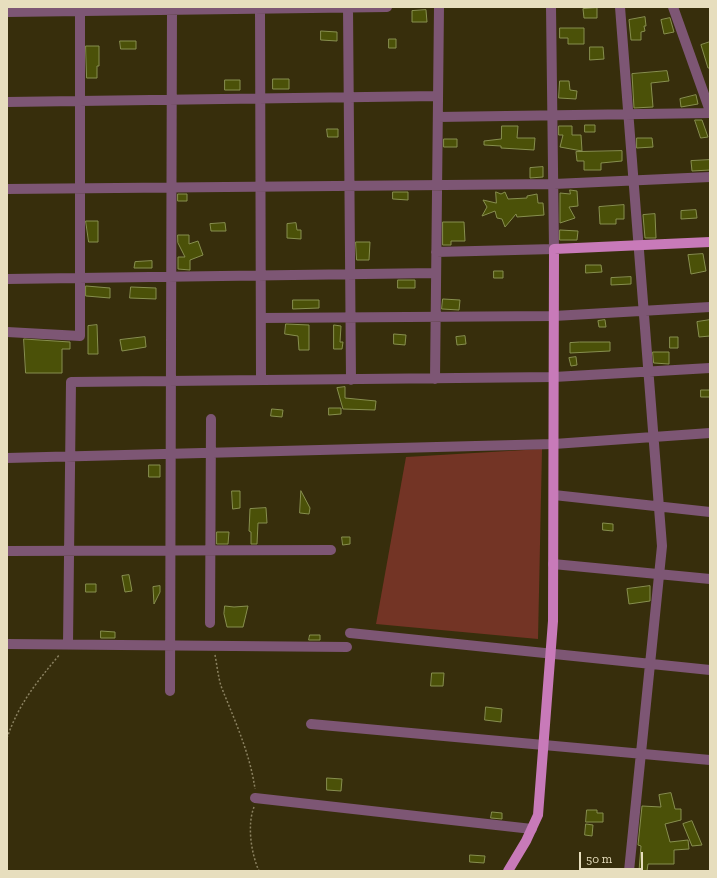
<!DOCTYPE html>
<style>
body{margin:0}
#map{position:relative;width:717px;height:878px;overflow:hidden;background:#372e0c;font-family:"Zilla Slab",serif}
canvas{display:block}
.frame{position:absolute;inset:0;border:8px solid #e7debe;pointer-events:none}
.scale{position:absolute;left:579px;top:852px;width:64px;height:18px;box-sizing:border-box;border:2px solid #e7debe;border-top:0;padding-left:5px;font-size:12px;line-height:14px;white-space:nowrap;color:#e7debe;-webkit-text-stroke:3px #372e0c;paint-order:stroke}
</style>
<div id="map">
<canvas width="717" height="878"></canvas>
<div class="frame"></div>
<div class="scale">50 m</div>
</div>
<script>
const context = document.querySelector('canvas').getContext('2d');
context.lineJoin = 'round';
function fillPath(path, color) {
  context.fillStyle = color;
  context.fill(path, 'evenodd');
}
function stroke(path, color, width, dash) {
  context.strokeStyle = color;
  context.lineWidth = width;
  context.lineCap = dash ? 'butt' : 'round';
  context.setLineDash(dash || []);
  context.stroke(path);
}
fillPath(new Path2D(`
 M542,449L538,639L376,624L406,457Z`), '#733425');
const building = new Path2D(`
 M597,8V18H584L583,9Z
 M426,10L427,22H412V11Z
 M645,17L646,26H644L645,31L641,32V40H631L629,20Z
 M670,18L674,32L664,34L661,20Z
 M560,28H584V44H568V38H560Z
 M321,31L337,32V41L321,40Z
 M389,39H396V48H389Z
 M120,41H136V49H121Z
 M710,42V68H708L701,45Z
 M86,46H99V66H97V78H87Z
 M590,47H603L604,59L590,60Z
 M667,71L669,81L651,83L653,107L634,108L632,74Z
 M273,79H289V89H273Z
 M225,80H240V90H225Z
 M560,81H569L570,90L577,91L576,99L559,98Z
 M696,95L698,104L681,107L680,99Z
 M695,120H702L708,137L701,138Z
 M585,125H595V132H585Z
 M502,126H518L517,138H535L534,150L501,148V146L484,145V141L501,139Z
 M559,126H572V135H581L582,151L560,147L563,135H559Z
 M327,129H338V137H328Z
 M637,138H652L653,147L637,148Z
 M444,139H457V147H444Z
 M622,151V161L601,163V170H584V161H577L576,152Z
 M710,160V170L692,171L691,161Z
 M543,167V177L530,178V168Z
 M570,190L577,191L578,206L569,207L575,218L560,223V193L570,194Z
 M393,192H408V200L393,199Z
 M496,192L501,194L505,192L508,199L527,198V196L537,194L538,203H543L544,215L517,217L516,214L505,227L502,219L497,218L495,211L482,216L487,207L483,200L496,203Z
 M178,194H187V201H178Z
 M624,205V219H616V224H600L599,207Z
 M696,210L697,218L681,219V211Z
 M655,214L656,238H645L643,215Z
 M86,221H98V242H89Z
 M443,222H464L465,241H451V245H443Z
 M225,223L226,231H211L210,224Z
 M296,223L297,230H301V239L287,238V224Z
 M560,230L578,231L577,240H560Z
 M178,235H189V244L198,241L203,255L190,260V270L178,269V257H185L178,243Z
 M356,242H370L369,260H357Z
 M703,254L706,271L691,274L688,255Z
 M152,261V268H134L135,262Z
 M586,265H601L602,272L586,273Z
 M494,271H503V278H494Z
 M631,277V284L611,285V278Z
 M398,280H415V288H398Z
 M86,286L110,288V298L86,296Z
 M131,287L156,288V299L130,298Z
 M443,299L460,300L459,310L442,309Z
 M293,300H319V308L293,309Z
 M605,320L606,327H599L598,321Z
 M710,320V336L699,337L697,322Z
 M286,324L309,325V350H299L298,336L285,334Z
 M97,325L98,354H88V326Z
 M334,325L341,326L340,342H343L342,349H334Z
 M394,334L406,335L405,345L394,344Z
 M465,336L466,344L457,345L456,337Z
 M145,337L146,347L122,351L120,340Z
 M670,337H678V348H670Z
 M24,339L70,342V349H62V373H26Z
 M580,342H610V351L570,353V343Z
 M653,352H669V364L654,363Z
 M576,357L577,365L571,366L569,358Z
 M345,387V398L376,401L375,410L343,409L337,388Z
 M701,390H710V397H701Z
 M329,408H341V414L329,415Z
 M272,409L283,410L282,417L271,416Z
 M149,465H160V477H149Z
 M232,491H240V508L233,509Z
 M301,491L310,508L309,514L300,513Z
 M266,508L267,523H258L257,544H251V532L249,531L250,509Z
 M603,523L613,524V531L603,530Z
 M217,532H229L228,544H217Z
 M342,537H350V544L343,545Z
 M129,575L132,591L125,592L122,576Z
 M86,584H96V592H86Z
 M160,586V592L154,604L153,587Z
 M650,586V601L629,604L627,589Z
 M225,606L234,607L248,606L243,627H227L224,614Z
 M101,631L115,632V638H101Z
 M310,635H320V640H309Z
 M432,673H444L443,686H431Z
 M486,707L502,709L501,722L485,720Z
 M327,778L342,779L341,791L327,790Z
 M671,793L675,809H681V820L665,824L670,842L688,840L689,849L674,850V864H648L647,871H639L641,846L638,845L642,806L661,807L659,795Z
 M587,810H597V813H603V822H586Z
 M492,812L502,813V819L491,818Z
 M692,821L702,845L692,846L683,824Z
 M586,824L593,825L592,836L585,835Z
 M470,855L485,856L484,863L470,862Z`);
fillPath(building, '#4b5108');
stroke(building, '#878f4f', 1);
stroke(new Path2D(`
 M215,655C217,665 218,676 221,686C234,719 250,753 255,789
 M7,738C19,703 37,682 60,654
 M254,807C247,825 251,853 259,871`), '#8b8261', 1.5, [2, 2]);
stroke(new Path2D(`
 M260,7L261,380
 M348,7L351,380
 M620,7L662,546L629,871
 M673,7L710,111
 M7,12L387,7
 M7,102L438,96
 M438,117L710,113
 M7,189L554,184L710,177
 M436,252L554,249L551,7
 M7,279L436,273
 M261,318L554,316L710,307
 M7,332L80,336V7
 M435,379L439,7
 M7,458L554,444L710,433
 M554,495L710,512
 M7,551L331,550
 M553,564L710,579
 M210,623L211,419
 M350,633L710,670
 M7,644L347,647
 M68,644L71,382L554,377L710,368
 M170,691L172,7
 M311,724L710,760
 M255,798L532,829`), '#7d5674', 10);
stroke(new Path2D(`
 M508,871L526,841L538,815L553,621L554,249L710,242`), '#c87ab9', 10);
</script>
